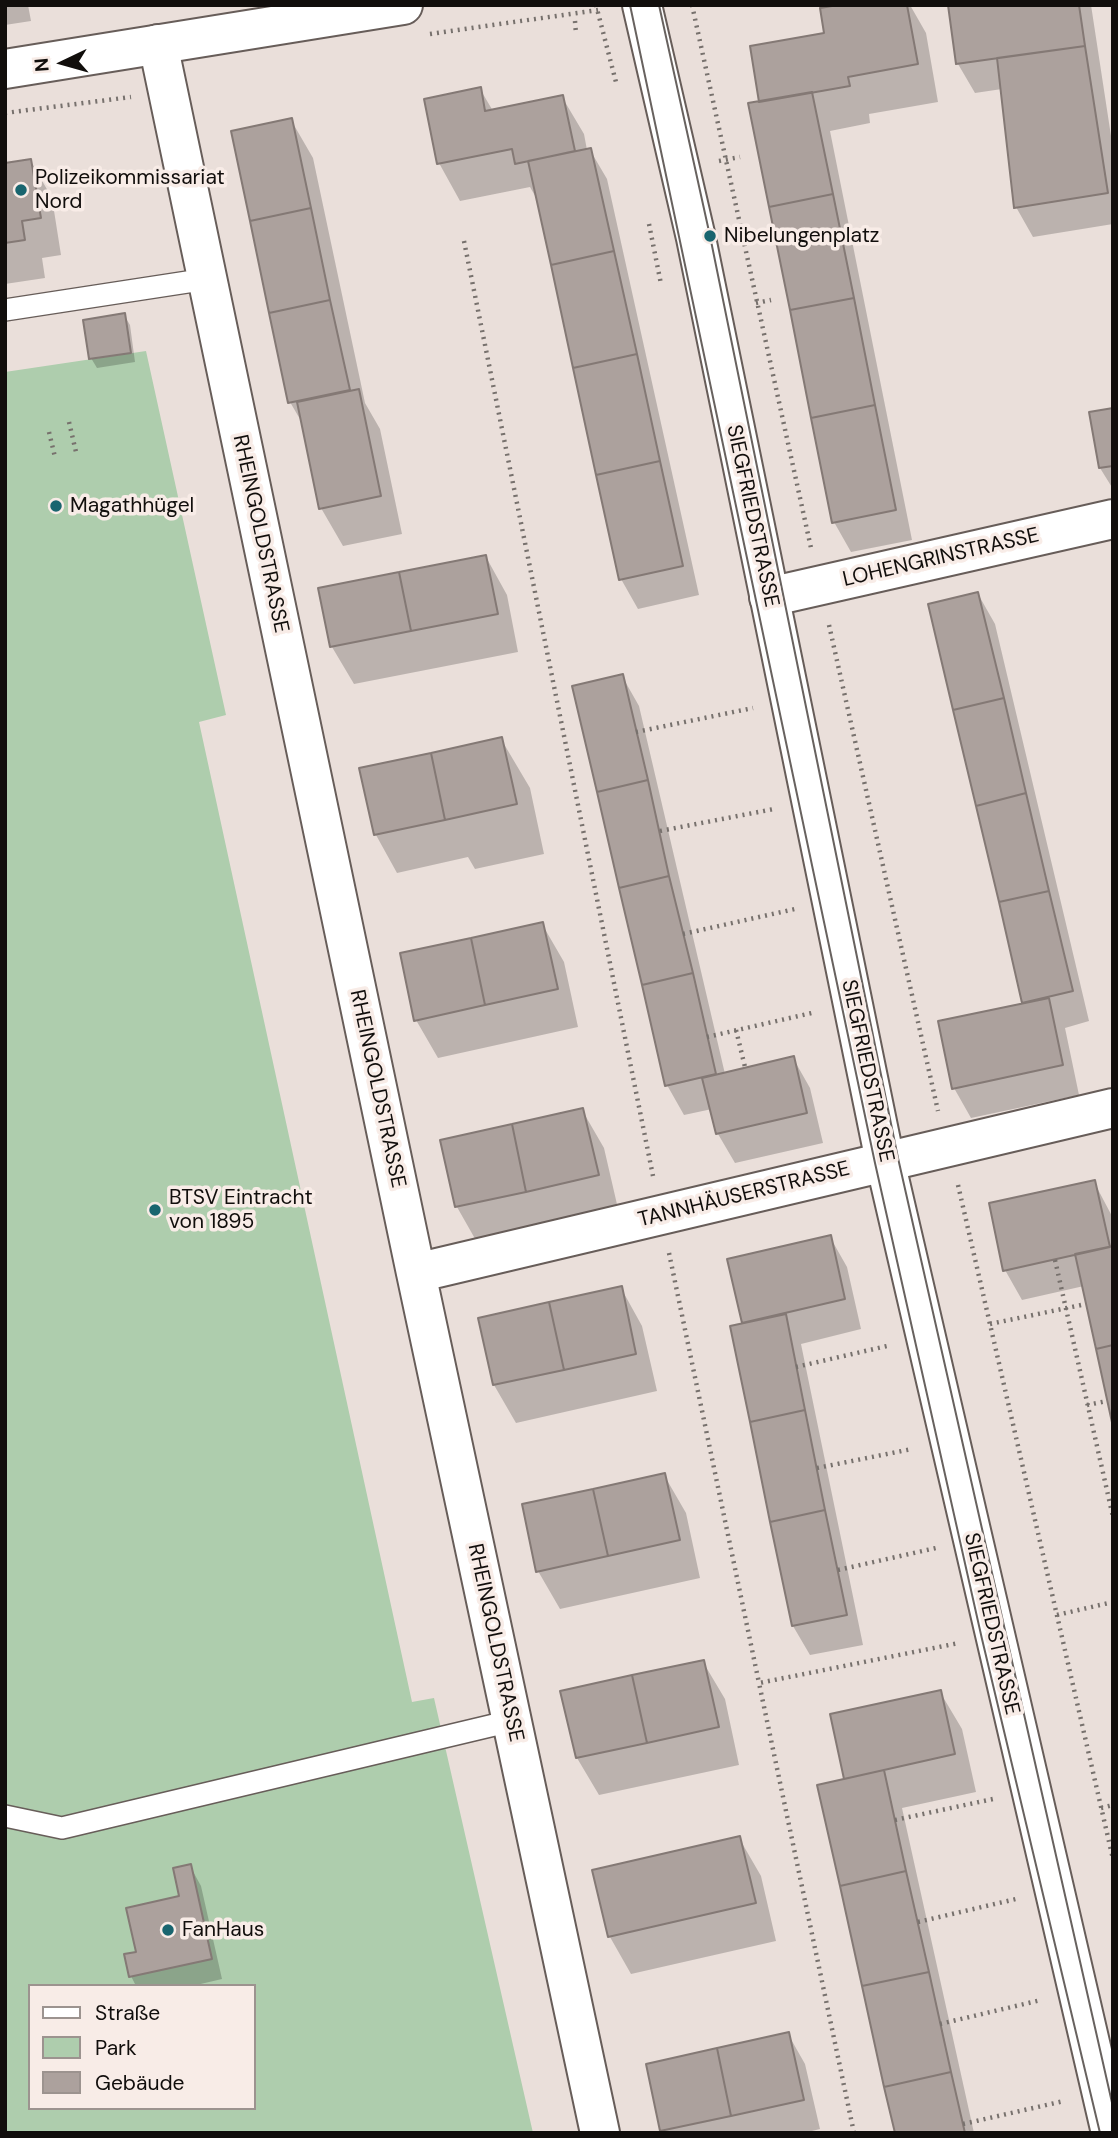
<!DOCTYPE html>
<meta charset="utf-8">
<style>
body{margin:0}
#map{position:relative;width:1118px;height:2138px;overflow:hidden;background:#eadfda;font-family:"DM Sans",sans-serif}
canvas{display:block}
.frame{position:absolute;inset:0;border:7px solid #110e0c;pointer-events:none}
.legend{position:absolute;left:28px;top:1984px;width:228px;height:126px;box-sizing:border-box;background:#f8ece7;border:2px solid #9c938f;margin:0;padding:9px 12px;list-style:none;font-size:21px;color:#110e0c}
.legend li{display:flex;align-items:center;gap:14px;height:35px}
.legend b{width:35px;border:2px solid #9c938f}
.north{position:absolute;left:28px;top:28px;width:70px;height:70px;-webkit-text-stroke:5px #f8ece7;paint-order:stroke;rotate:265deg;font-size:19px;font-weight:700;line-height:28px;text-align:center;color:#110e0c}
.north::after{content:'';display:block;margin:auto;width:24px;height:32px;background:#110e0c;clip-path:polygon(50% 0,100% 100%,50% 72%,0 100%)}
</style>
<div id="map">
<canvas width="1118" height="2138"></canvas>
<div class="frame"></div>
<ul class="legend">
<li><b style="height:9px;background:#fff"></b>Straße</li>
<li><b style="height:19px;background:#aecdad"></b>Park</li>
<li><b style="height:19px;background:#aca19d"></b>Gebäude</li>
</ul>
<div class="north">N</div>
</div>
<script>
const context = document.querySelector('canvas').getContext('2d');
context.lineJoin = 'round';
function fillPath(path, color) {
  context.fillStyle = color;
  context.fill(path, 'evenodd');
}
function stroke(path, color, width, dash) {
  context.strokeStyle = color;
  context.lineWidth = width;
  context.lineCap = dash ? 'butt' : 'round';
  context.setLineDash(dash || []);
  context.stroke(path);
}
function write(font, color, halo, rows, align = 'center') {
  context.font = font + ' "DM Sans",sans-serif';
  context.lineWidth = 7;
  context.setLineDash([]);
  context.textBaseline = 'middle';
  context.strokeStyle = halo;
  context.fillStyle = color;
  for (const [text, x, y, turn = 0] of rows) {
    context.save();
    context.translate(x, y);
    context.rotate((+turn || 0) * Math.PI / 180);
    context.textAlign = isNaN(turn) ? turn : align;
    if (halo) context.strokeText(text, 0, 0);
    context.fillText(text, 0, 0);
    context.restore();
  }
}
fillPath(new Path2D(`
 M146,351L226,715L199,722L412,1702L434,1698L533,2133H5V372ZM30,1986H254V2108H30Z`), '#aecdad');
fillPath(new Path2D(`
 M5,5H28L31,21L5,25Z
 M848,5H910L926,33L938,102L869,114L870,123L830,131L912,540L851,552L834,522L761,103L826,34Z
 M949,5H1091L1113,149V224L1033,237L1016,207L1002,89L975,93L958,64Z
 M480,89L493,111L562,97L584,134L587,150H590L607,179L699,595L638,609L621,579L538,201L530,187L460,201L439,163Z
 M291,120L313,158L365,403L380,429L402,534L343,546L321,508L304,426L290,402Z
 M30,160L52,198L61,255L42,258L45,278L5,284V164Z
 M124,315L130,325L135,362L97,368L91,358Z
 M1113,410V489L1100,468Z
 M486,557L507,595L518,652L354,684L332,647Z
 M978,594L995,624L1089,1021L1065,1028L1079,1095L971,1118L954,1088L1025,1005L930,605Z
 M622,676L639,706L725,1074L793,1058L810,1088L823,1143L735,1163L718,1134L712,1109L684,1115L667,1085Z
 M501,739L530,788L544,854L475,869L468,857L397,873L376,835L361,770Z
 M542,924L564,962L578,1027L438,1058L416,1020Z
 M582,1110L604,1148L619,1213L478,1244L457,1207Z
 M1094,1182L1113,1218V1417L1084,1286L1022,1300L1005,1270Z
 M830,1237L847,1267L861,1329L801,1344L863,1645L810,1655L793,1626L744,1324L729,1261Z
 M621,1288L642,1326L657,1391L516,1423L494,1385Z
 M664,1475L686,1513L700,1578L560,1609L538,1571Z
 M703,1662L725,1699L739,1765L599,1795L577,1758Z
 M940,1692L962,1729L976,1792L902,1808L974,2133H897L847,1780Z
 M739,1838L761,1876L776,1941L631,1974L610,1937Z
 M190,1866L201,1886L222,1979L192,1986H136L131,1976L138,1953L182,1898Z
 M788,2034L805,2064L820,2129L804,2133H663L648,2065Z`), '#0003');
const building = new Path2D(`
 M838,5H907L918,64L848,77L850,86L759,102L750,46L824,33L820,8Z
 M948,5H1079L1085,46L956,64Z
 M1085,46L1108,193L1014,208L997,58Z
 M481,87L485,111L563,95L575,151L515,164L512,149L437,164L424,99Z
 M812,92L833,194L769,207L748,103Z
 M292,118L311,208L250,221L231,131Z
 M591,148L614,251L551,265L528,161Z
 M31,159L41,218L22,221L25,240L5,243V163Z
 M833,194L854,298L790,310L769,207Z
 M311,208L330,300L269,313L250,221Z
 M614,251L637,354L573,368L551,265Z
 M854,298L875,405L811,418L790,310Z
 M330,300L350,390L288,403L269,313Z
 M125,313L131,353L89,359L83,320Z
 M637,354L660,461L596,475L573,368Z
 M359,389L381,496L319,509L297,402Z
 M875,405L896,510L832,523L811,418Z
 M1113,408V466L1099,468L1089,412Z
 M660,461L683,566L619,580L596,475Z
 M486,555L498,614L411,631L399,572Z
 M399,572L411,631L330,647L318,588Z
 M978,592L1004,698L953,710L928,604Z
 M623,674L648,780L597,792L572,686Z
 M1004,698L1026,793L976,806L953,710Z
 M502,737L517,804L445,820L431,753Z
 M431,753L445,820L374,835L359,768Z
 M648,780L669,876L619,888L597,792Z
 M1026,793L1049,891L999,902L976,806Z
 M669,876L693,973L642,985L619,888Z
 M1049,891L1073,991L1022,1003L999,902Z
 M543,922L558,989L485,1005L471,938Z
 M471,938L485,1005L414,1021L400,953Z
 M693,973L716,1074L665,1086L642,985Z
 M1049,998L1063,1065L952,1089L938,1021Z
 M794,1056L807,1113L716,1134L702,1078Z
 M583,1108L599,1175L526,1192L512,1124Z
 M512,1124L526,1192L455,1207L440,1140Z
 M1095,1180L1110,1247L1003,1271L989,1203Z
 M831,1235L845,1299L742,1323L727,1259Z
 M1113,1246V1345L1096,1349L1075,1254Z
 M622,1286L636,1354L564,1370L549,1302Z
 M549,1302L564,1370L493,1385L478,1318Z
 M786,1314L805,1410L750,1422L730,1326Z
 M1113,1345V1427L1096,1349Z
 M805,1410L825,1510L770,1522L750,1422Z
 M665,1473L680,1540L608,1556L593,1489Z
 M593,1489L608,1556L536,1572L522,1504Z
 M825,1510L847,1615L792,1626L770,1522Z
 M704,1660L719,1727L647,1743L632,1675Z
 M632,1675L647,1743L576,1758L560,1691Z
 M941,1690L955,1754L844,1779L830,1714Z
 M884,1770L906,1871L840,1886L817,1785Z
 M740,1836L756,1903L608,1937L592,1870Z
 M191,1864L212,1959L129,1977L124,1954L136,1952L126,1908L179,1896L173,1868Z
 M906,1871L929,1972L862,1986L840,1886Z
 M929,1972L951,2072L884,2087L862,1986Z
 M789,2032L804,2100L731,2116L717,2048Z
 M717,2048L731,2116L660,2131L646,2064Z
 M951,2072L965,2133H895L884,2087Z`);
fillPath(building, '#aca19d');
stroke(building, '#847975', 2);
const lane = new Path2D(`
 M5,310L207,279
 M5,1816L62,1828L511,1721`);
const street = new Path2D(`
 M158,44L416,1273L600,2133
 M769,597L1113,519
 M416,1273L1113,1108`);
const secondary = new Path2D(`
 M642,5L696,238L885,1161L1111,2133
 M5,69L403,5`);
stroke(lane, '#675d59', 24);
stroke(street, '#675d59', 42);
stroke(secondary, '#675d59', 42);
stroke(new Path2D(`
 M596,5L617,86
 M692,5L811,548
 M575,21L576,34
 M430,34L598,10
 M5,113L131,97
 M719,161L740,157
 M649,224L661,284
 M464,241L653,1176
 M756,303L771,300
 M69,422L76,452
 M49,432L55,457
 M829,625L938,1111
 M636,732L753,708
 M660,831L774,809
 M683,934L795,909
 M736,1030L745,1067
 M707,1037L816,1012
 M958,1185L1113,1859
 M669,1253L759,1683
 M1055,1260L1113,1517
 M990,1324L1086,1304
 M796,1367L887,1346
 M1087,1405L1107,1401
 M817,1468L912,1449
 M838,1570L936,1548
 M1057,1615L1113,1602
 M1101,1808L1113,1805
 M895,1820L993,1799
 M918,1922L1016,1899
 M940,2024L1041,2000
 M963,2124L1064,2101
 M854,2133L759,1683L959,1643`), '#77716d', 4.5, [2, 5]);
stroke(lane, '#fff', 21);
stroke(street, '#fff', 38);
stroke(secondary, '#fff', 38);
stroke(new Path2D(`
 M630,5L875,1163L982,1639L1100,2133
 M659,5L710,236L898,1158L1113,2107`), '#68625f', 2);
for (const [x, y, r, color] of [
 [21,190,7,"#19656f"],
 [710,236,7,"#19656f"],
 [56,506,7,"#19656f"],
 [155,1210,7,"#19656f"],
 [168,1930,7,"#19656f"]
]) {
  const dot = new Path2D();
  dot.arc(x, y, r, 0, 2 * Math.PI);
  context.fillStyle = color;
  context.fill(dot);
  stroke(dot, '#f8ece7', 2.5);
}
write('21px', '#110e0c', '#f8ece7', [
 ["Polizeikommissariat",35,178],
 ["Nord",35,202],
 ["Nibelungenplatz",724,236],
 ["Magathhügel",70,506],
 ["BTSV Eintracht",169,1198],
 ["von 1895",169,1222],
 ["FanHaus",182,1930]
], 'left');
write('21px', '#110e0c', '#f8ece7', [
 ["SIEGFRIEDSTRASSE",752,516,78],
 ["RHEINGOLDSTRASSE",260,534,78],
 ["LOHENGRINSTRASSE",941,558,-13],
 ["SIEGFRIEDSTRASSE",867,1071,78],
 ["RHEINGOLDSTRASSE",377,1089,78],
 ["TANNHÄUSERSTRASSE",744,1195,-14],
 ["SIEGFRIEDSTRASSE",991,1624,77],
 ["RHEINGOLDSTRASSE",495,1643,78]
]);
</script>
